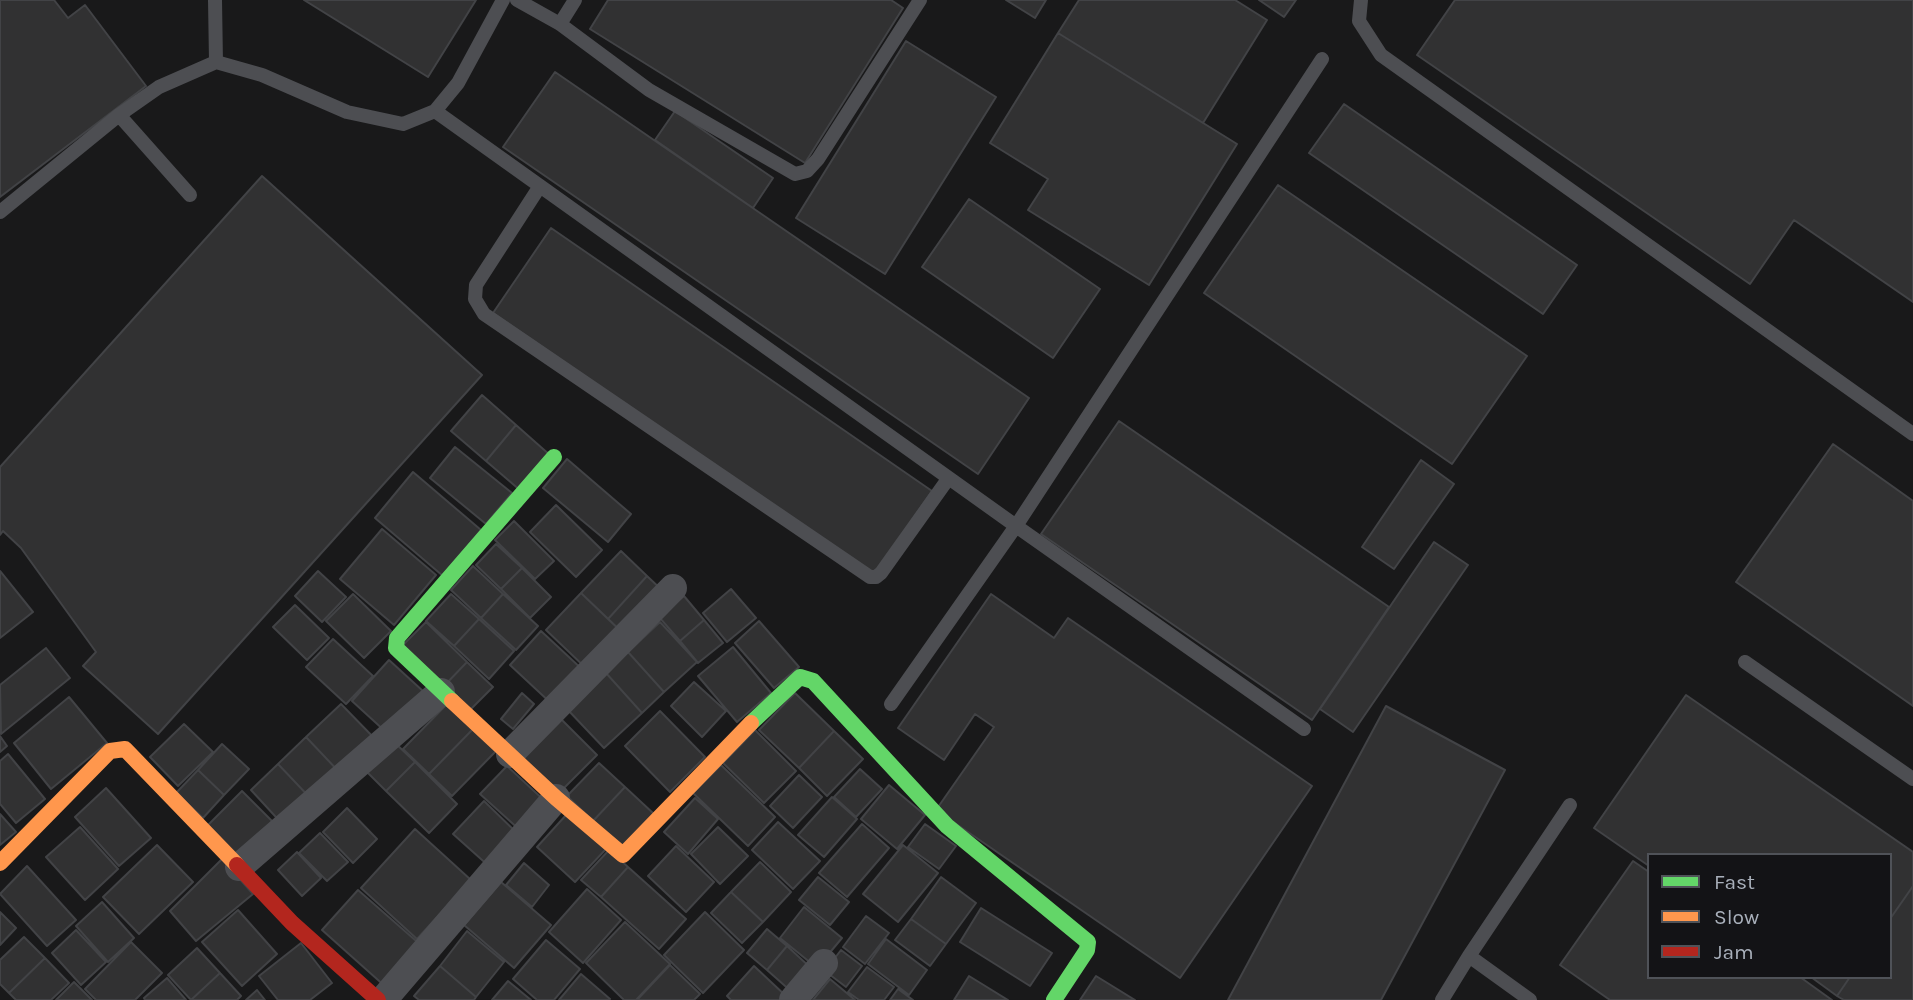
<!DOCTYPE html>
<style>
body{margin:0}
#map{position:relative;width:1913px;height:1000px;overflow:hidden;background:#19191a;font-family:Karla,sans-serif}
canvas{display:block}
.legend{position:absolute;left:1647px;top:853px;width:245px;height:126px;box-sizing:border-box;background:#131316;border:2px solid #4f5258;margin:0;padding:9px 12px;list-style:none;font-size:21px;color:#a9b0bb}
.legend li{display:flex;align-items:center;gap:14px;height:35px}
.legend b{width:35px;border:2px solid #4f5258}
</style>
<div id="map">
<canvas width="1913" height="1000"></canvas>
<ul class="legend">
<li><b style="height:9px;background:#63d668"></b>Fast</li>
<li><b style="height:9px;background:#ff974d"></b>Slow</li>
<li><b style="height:9px;background:#b3261e"></b>Jam</li>
</ul>
</div>
<script>
const context = document.querySelector('canvas').getContext('2d');
context.lineJoin = 'round';
function fillPath(path, color) {
  context.fillStyle = color;
  context.fill(path, 'evenodd');
}
function stroke(path, color, width, dash) {
  context.strokeStyle = color;
  context.lineWidth = width;
  context.lineCap = dash ? 'butt' : 'round';
  context.setLineDash(dash || []);
  context.stroke(path);
}
const building = new Path2D(`
 M0,0H54L68,18L85,5L146,86L0,197Z
 M304,0H476L428,77Z
 M608,0H891L903,8L805,163L590,29Z
 M1006,0H1046L1035,18Z
 M1079,0H1235L1267,20L1203,123L1058,33Z
 M1259,0H1296L1284,17Z
 M1455,0H1913V302L1794,220L1750,284L1417,55Z
 M1058,33L1237,144L1149,285L1028,210L1048,179L990,143Z
 M906,41L996,97L885,274L796,218Z
 M555,72L1029,398L978,474L503,147Z
 M1344,104L1577,265L1543,314L1309,153Z
 M675,111L773,178L753,208L655,140Z
 M262,176L482,375L158,734L83,666L96,652L21,548L3,531L0,535V467Z
 M1278,185L1527,356L1452,464L1204,293Z
 M969,199L1100,289L1053,358L922,267Z
 M551,228L932,491L874,575L493,313Z
 M482,395L516,425L486,461L451,431Z
 M1119,421L1389,607L1312,720L1041,534Z
 M516,425L551,456L521,491L486,461Z
 M1833,444L1913,501V706L1736,582Z
 M455,447L512,493L486,524L430,478Z
 M567,459L631,514L608,542L543,488Z
 M1421,460L1454,484L1394,569L1362,547Z
 M413,472L481,530L443,576L375,518Z
 M556,505L602,550L576,577L530,532Z
 M514,521L554,561L535,579L495,540Z
 M382,529L436,575L394,625L340,579Z
 M1434,542L1468,565L1353,732L1320,709Z
 M496,544L522,568L501,589L476,565Z
 M621,551L647,576L608,619L581,593Z
 M473,566L503,594L481,618L451,590Z
 M522,568L551,597L530,618L501,589Z
 M0,571L33,612L0,638Z
 M318,571L346,597L322,622L295,596Z
 M647,576L665,593L625,635L608,619Z
 M731,589L756,618L727,642L703,613Z
 M581,593L625,635L590,672L546,630Z
 M353,594L391,631L364,658L326,621Z
 M451,594L479,619L454,646L426,621Z
 M503,594L538,626L516,650L481,618Z
 M991,594L1054,638L1068,618L1312,786L1180,978L936,810L994,727L975,714L944,760L898,728Z
 M684,596L704,620L680,641L659,617Z
 M295,605L329,638L307,660L273,627Z
 M479,619L514,651L489,679L454,646Z
 M704,620L723,643L698,663L680,641Z
 M759,621L799,667L774,688L735,643Z
 M426,622L467,662L444,686L403,645Z
 M660,622L697,662L664,692L628,652Z
 M541,631L585,672L554,706L510,665Z
 M333,639L373,676L346,704L306,667Z
 M733,647L771,693L737,722L698,676Z
 M46,648L70,678L1,734L0,685Z
 M628,652L664,692L642,713L606,673Z
 M389,660L424,692L387,733L352,701Z
 M467,662L493,687L470,710L444,686Z
 M606,673L642,713L604,748L567,709Z
 M694,682L726,711L702,737L671,706Z
 M522,693L534,704L513,729L501,719Z
 M795,693L834,731L799,768L759,730Z
 M1686,695L1913,852V886L1890,919V855H1649V866L1594,828Z
 M69,697L107,743L51,789L14,743Z
 M449,702L475,727L429,774L403,749Z
 M341,704L378,742L342,775L306,737Z
 M1386,706L1505,770L1381,1000H1228Z
 M660,711L705,757L670,792L625,746Z
 M556,714L597,755L558,794L516,754Z
 M184,724L213,752L178,786L150,757Z
 M475,727L498,749L452,796L429,774Z
 M755,730L796,771L764,803L723,763Z
 M834,731L863,759L827,796L799,768Z
 M0,736L7,746L0,752Z
 M306,737L342,775L314,802L278,764Z
 M394,742L415,762L386,791L366,771Z
 M222,744L249,769L224,795L198,770Z
 M8,754L45,799L16,823L0,804V761Z
 M415,762L457,804L429,833L386,791Z
 M599,763L625,787L593,821L567,796Z
 M278,764L314,802L286,828L251,790Z
 M721,765L775,817L748,846L693,793Z
 M507,766L548,804L522,832L480,794Z
 M860,769L882,789L856,817L834,797Z
 M198,770L224,795L203,818L176,793Z
 M799,775L822,797L793,828L770,806Z
 M889,785L925,815L897,849L861,819Z
 M625,787L654,814L623,848L593,821Z
 M106,788L151,838L119,866L75,817Z
 M242,791L274,823L237,859L206,827Z
 M832,797L857,819L824,857L798,835Z
 M695,798L718,819L688,854L664,832Z
 M484,801L521,837L491,868L453,834Z
 M347,808L377,839L353,863L323,832Z
 M0,814L16,832L0,845Z
 M567,814L606,849L575,882L537,847Z
 M778,822L820,861L793,889L752,850Z
 M862,824L889,848L847,897L819,873Z
 M925,824L956,846L939,869L908,847Z
 M80,827L118,869L85,900L46,857Z
 M718,827L748,856L720,884L691,854Z
 M415,829L471,880L417,939L361,888Z
 M320,833L348,862L327,881L299,853Z
 M157,845L193,882L139,934L103,897Z
 M903,845L938,873L898,922L863,894Z
 M676,846L714,882L686,912L648,876Z
 M609,850L628,867L601,897L581,880Z
 M297,852L321,878L302,896L278,870Z
 M222,859L253,894L196,941L170,911Z
 M1633,861L1649,872V977H1800L1832,1000H1610L1560,965Z
 M760,862L791,892L763,922L731,892Z
 M524,863L549,885L532,907L506,885Z
 M27,866L76,920L47,946L0,894Z
 M628,867L686,919L659,949L601,897Z
 M818,877L849,902L830,925L799,900Z
 M941,877L976,903L946,944L911,919Z
 M501,882L551,925L514,968L464,925Z
 M1913,886V1000H1844L1837,996L1850,977H1890V919Z
 M587,889L621,920L583,963L549,932Z
 M358,890L423,947L387,988L322,930Z
 M731,892L763,922L742,943L711,913Z
 M102,902L134,938L108,962L76,926Z
 M804,907L842,938L817,968L780,938Z
 M981,908L1052,953L1030,986L960,942Z
 M238,910L277,954L242,986L202,942Z
 M0,912L16,928L0,945Z
 M705,912L744,950L703,993L664,955Z
 M866,916L889,933L865,964L843,947Z
 M911,919L946,944L930,966L895,940Z
 M625,922L670,964L636,1000H624L586,963Z
 M767,929L787,946L767,970L747,953Z
 M76,930L106,962L81,985L52,953Z
 M467,931L504,962L476,997L440,966Z
 M24,937L45,958L9,993L0,984V960Z
 M886,939L927,970L909,995L868,964Z
 M546,940L580,969L554,1000H537L513,979Z
 M131,942L162,973L135,1000H96L85,989Z
 M301,943L332,983L310,1000H278L259,976Z
 M787,946L812,969L793,993L767,970Z
 M197,948L220,973L191,1000L168,975Z
 M841,950L862,966L846,987L825,971Z
 M45,958L69,983L51,1000H16L9,993Z
 M670,965L700,994L694,1000H637Z
 M440,966L476,997L474,1000H419L414,996Z
 M754,966L787,997L784,1000H731L727,996Z
 M867,967L894,987L884,1000H859L848,992Z
 M220,973L241,996L237,1000H191Z
 M581,974L610,999L609,1000H559Z
 M969,976L1008,1000H954Z
 M1096,976L1135,1000H1080Z
 M1811,977H1850L1837,996Z
 M167,978L186,1000H145L144,998Z
 M830,979L855,1000H813Z
 M508,981L531,1000H492Z
 M74,982L92,1000H56Z
 M898,989L913,1000H890Z
 M257,990L265,1000H246Z`);
fillPath(building, '#313132');
stroke(building, '#424346', 2);
stroke(new Path2D(`
 M215,0L216,62
 M517,0L560,24L649,90L795,174L807,171L818,159L920,0
 M1361,0L1359,21L1381,55L1913,434
 M560,24L575,0
 M435,111L1016,526L1322,59
 M119,115L190,195
 M540,186L476,285L475,299L484,314L870,577H876L881,573L948,479
 M0,212L119,115L159,87L216,62L262,75L347,112L403,124L435,111L458,83L503,0
 M1745,662L1913,779
 M891,704L1016,526L1304,729
 M1442,1000L1469,956
 M1530,1000L1469,956L1570,805`), '#4d4e52', 14);
stroke(new Path2D(`
 M510,754L673,588
 M239,867L441,692
 M383,1000L556,798
 M793,1000L824,963`), '#4d4e52', 28);
stroke(new Path2D(`
 M452,701L396,648L397,638L554,457
 M751,723L800,677L813,681L947,826L1088,942L1087,950L1054,1000`), '#63d668', 16);
stroke(new Path2D(`
 M452,701L556,798L623,855L751,723
 M0,863L110,751L125,749L237,865`), '#ff974d', 16);
stroke(new Path2D(`
 M237,865L292,923L378,1000`), '#b3261e', 16);
</script>
